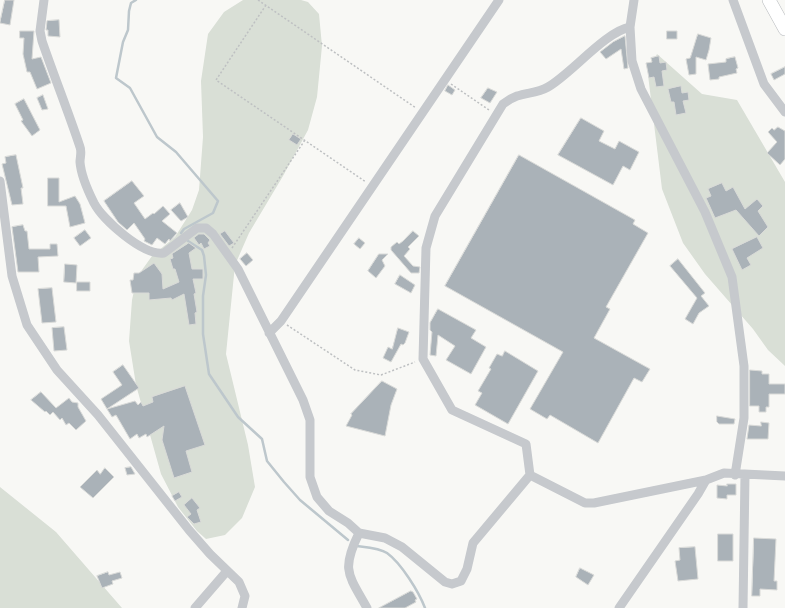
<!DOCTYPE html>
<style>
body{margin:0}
canvas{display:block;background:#f8f8f5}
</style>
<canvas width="785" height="608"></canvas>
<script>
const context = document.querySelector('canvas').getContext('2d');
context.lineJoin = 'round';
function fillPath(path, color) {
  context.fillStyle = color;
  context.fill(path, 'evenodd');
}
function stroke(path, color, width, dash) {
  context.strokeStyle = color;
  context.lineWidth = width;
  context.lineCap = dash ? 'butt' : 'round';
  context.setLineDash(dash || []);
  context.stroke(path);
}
fillPath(new Path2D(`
 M243,0H301L308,2L319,14L322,46L317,97L308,130L283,176L249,233L235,265L226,354L248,445L255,487L242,518L225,535L206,539L197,531L178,507L161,474L136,385L129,341L132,300L137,277L152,256L175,237L192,210L199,190L203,137L201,81L208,34L224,12Z
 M657,54L702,94L737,100L785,182V366L768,350L753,329L705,274L683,243L662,189L648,75Z
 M0,487L56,532L122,608H0Z`), '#d9dfd6');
stroke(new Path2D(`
 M136,0L131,3L129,11L128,30L123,42L116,78L130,88L157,137L176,152L218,201L213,213L184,229L181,233
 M188,241L202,250L204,256L206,275L203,296V334L209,374L238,417L262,439L267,461L284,482L300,500L348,540
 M357,546C365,547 380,548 387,553C401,563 419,592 425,608`), '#bdc7cc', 2.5);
const building = new Path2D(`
 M5,0H14L10,25L0,23Z
 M59,20L60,37L48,36V30H46L47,21Z
 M20,31H34L32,59L41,57L51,83L37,89L30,72H27L23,54L24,38H20Z
 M667,31H677V39H667Z
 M698,34L711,38L709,50L706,60L696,57V74L689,75L686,59L690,58Z
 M625,36L628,68L624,69L621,49L606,59L600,52L613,42Z
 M659,56L660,63L666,62L667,70L662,71L664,86L656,87L654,77L649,78L646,63L652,62L651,58Z
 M735,57L738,68L736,69L737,73L719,77V79L710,80L708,64L726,62V59Z
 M785,67V74L774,80L771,74Z
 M448,85L455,90L452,95L445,91Z
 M681,86L682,93L688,92L689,100L683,101L686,113L676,115L674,102H671L668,89Z
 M488,88L497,92L490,103L481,98Z
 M43,95L48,109L42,110L37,98Z
 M24,99L40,130L32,136L21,121L23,120L15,104Z
 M581,118L604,131L599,141L615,149L619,141L639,152L630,170L623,166L613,185L558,155Z
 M778,127L785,131V159L780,165L767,153L777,142L768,132L772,128L774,130Z
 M293,134L301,139L297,145L289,140Z
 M16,155L23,188H21L23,204L12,205L2,164L6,163L5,157Z
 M519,155L635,220L633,224L648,233L606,307L610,309L594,338L650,369L642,382L634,378L598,443L550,415L547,419L530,409L563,352L445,286Z
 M48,178H59V202L75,196L80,204L85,223L70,227L66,206H48Z
 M132,181L144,196L134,203L145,219L153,213L154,214L163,206L170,214L162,221L177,233L170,241L169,239L165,244L157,238L152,245L144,241L145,239L134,223L127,230L118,222L104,201Z
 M722,183L726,191L733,187L745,209L757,199L763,206L758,211L768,227L759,236L736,210L715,218L706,198L711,196L708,189Z
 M180,203L188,217L181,221L171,210Z
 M23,225L25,231H27L29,249H50V244H57L58,256L38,257L39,272H18L12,227Z
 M85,230L91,238L80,246L74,238Z
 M225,231L234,243L229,246L220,234Z
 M413,231L419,236L408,247L410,249L404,256L413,266L420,267L419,273H411L391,250V247L397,242L399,244L403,241Z
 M199,234H204L210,240L208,243L210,246L204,249L201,243L199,245L194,238Z
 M757,237L763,248L747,258L751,265L742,270L732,249Z
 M359,238L365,243L360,249L354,244Z
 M189,243L196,248L189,253L192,269H203V279H193L196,293L194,294L197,312L195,313L196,324L189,325L184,294L172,300L171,298L149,300V293H132L130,280H133L134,273H139L154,263L162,274L163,289L179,282L175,269H173L170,259L173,258L172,254Z
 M247,253L253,260L246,266L240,259Z
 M379,254H388L382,260L385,266L376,278L368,271Z
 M678,259L705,293L701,296L709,306L699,313L693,324L685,319L697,298L670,266Z
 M65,264L77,265L76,283L64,282Z
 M400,275L415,285L411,293L395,284Z
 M77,282H90V291H77Z
 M52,288L56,322L42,323L38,289Z
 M438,309L476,330L471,338L486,347L471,374L446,360L455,346L438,335L436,356L430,355L432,332L430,330V323Z
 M64,327L67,350L54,351L52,328Z
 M398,328L409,332L405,343L403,345L401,344L391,362L383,358L388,347L392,349Z
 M505,351L538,371L508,424L475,405L482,393L478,391L491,369L489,368L497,354L502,356Z
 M123,365L139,388L107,409L101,399L122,385L113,372Z
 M750,370L762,371V374H769V384H785V394H769V407H766V412H759V406H750Z
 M382,381L397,389L391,405L385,436L346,426L352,415L351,414Z
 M185,386L205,445L186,451L192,472L174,478L162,440L164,426L147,437L146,434L139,438L137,434L130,439L116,415L112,417L107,409L135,401L138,405L141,402L143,406L153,402L152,397Z
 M41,392L56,408L69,398L72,402L78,403V407L86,421L76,430L69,423L66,425L62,418L60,420L53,412L50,415L46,411L45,412L31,400Z
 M717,416L735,419L734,424H719L717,422Z
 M761,422L769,423L768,439H747L749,425L761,426Z
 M131,467L135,474L127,475L125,468Z
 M105,468L114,477L93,498L80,487L97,470L100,474Z
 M727,484H736V495H727V499L717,498V485L727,486Z
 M179,492L182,497L175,501L172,496Z
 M192,498L200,508L197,510L201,522L194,524L187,517L191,514L184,505Z
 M718,534H733V561H718Z
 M754,538L776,539L774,581H777V590L760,589V596H752Z
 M695,547L698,579L678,581L675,561L680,560L679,548Z
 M580,568L594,575L588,585L576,577Z
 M108,572L109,575L120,572L122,578L112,581L113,584L102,588L97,576Z
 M411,591L413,592L417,599L415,600L416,602L405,608H379Z`);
fillPath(building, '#aab2b8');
stroke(building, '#d9dad8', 1);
const highway = new Path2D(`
 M769,0L785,29`);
stroke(highway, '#b7babd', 14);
stroke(new Path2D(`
 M258,0L416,108
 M266,5L216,80L366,182
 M451,84L489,110
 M232,248L305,140
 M287,325L355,370L381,375L415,362`), '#bec0c2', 1.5, [2, 2]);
stroke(new Path2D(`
 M44,0L40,31L42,41C54,76 68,111 80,147C82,152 80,157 80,162C81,176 88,191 94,203C103,220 143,256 164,253L197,228H206L213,234L238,269L303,400L310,420V477L317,497L329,511L348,523L359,533L385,538L402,547L445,582L452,584L461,581L467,569L473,543L530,475L585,503H594L706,480
 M634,0L630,27L632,61L641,89L705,212L732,277L744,366V418L735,475
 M733,0L764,84L785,112
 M0,181L12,276L27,325L57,370L98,415L189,530L210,554L239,582L245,596L242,608
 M269,333L281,321L499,0
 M530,475L526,444L452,410L423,359L426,248L435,216L503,104C521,90 532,96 548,87C572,73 605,32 630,27
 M359,533C341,570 348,574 367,608
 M195,608L227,571
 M619,608L698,494L706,480L724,473L785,476
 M743,608L745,475`), '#c6c9cd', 9);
stroke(highway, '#fff', 13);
</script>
